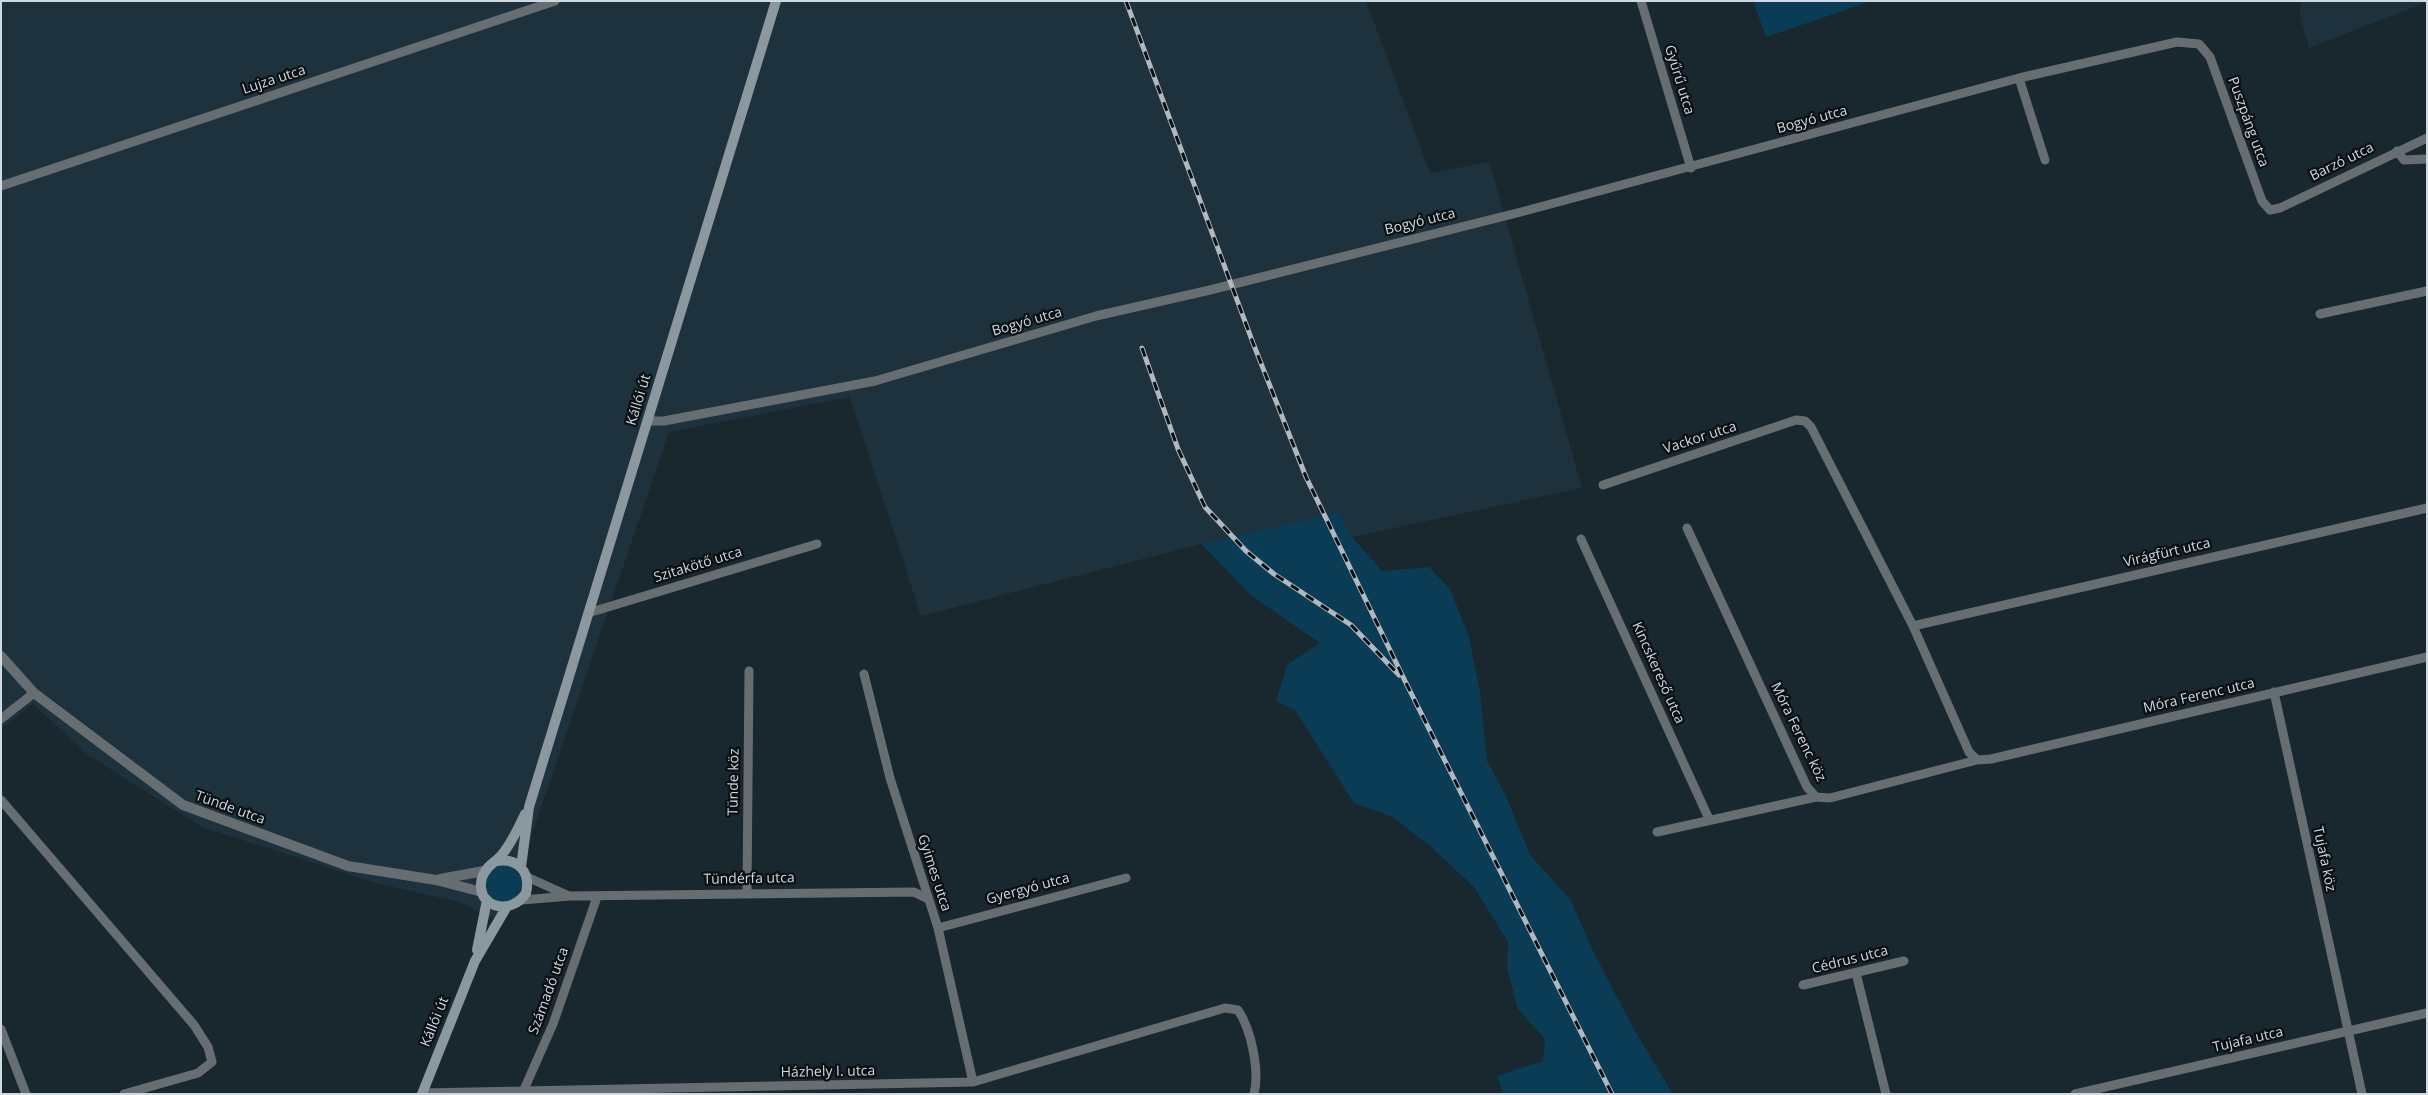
<!DOCTYPE html>
<meta charset="utf-8">
<style>
body{margin:0}
#map{position:relative;width:2428px;height:1095px;overflow:hidden;background:#19272f;font-family:"Open Sans",sans-serif}
canvas{display:block}
.frame{position:absolute;inset:0;border:2px solid #d0d9df;pointer-events:none}
</style>
<div id="map">
<canvas width="2428" height="1095"></canvas>
<div class="frame"></div>
</div>
<script>
const context = document.querySelector('canvas').getContext('2d');
context.lineJoin = 'round';
function fillPath(path, color) {
  context.fillStyle = color;
  context.fill(path, 'evenodd');
}
function stroke(path, color, width, dash) {
  context.strokeStyle = color;
  context.lineWidth = width;
  context.lineCap = dash ? 'butt' : 'round';
  context.setLineDash(dash || []);
  context.stroke(path);
}
function write(font, color, halo, rows, align = 'center') {
  context.font = font + ' "Open Sans",sans-serif';
  context.lineWidth = 4.5;
  context.setLineDash([]);
  context.textBaseline = 'middle';
  context.strokeStyle = halo;
  context.fillStyle = color;
  for (const [text, x, y, turn = 0] of rows) {
    context.save();
    context.translate(x, y);
    context.rotate((+turn || 0) * Math.PI / 180);
    context.textAlign = isNaN(turn) ? turn : align;
    if (halo) context.strokeText(text, 0, 0);
    context.fillText(text, 0, 0);
    context.restore();
  }
}
fillPath(new Path2D(`
 M1,1H1366L1430,173L1489,162L1582,488L1352,537L1339,512L1201,544L921,616L850,397L669,432L502,922L459,902L376,883L202,827L88,755L33,704L1,729Z
 M2301,1H2427V2L2309,48L2300,15Z`), '#1e323e');
fillPath(new Path2D(`
 M1753,1H1872L1766,37Z
 M1339,512L1352,537L1382,571L1429,567L1450,589L1469,637L1480,692L1487,761L1505,794L1530,855L1570,899L1594,953L1632,1026L1673,1094H1503L1497,1076L1543,1061L1545,1039L1518,1009L1507,969L1508,942L1474,887L1429,845L1393,817L1354,803L1295,710L1276,701L1287,665L1320,643L1252,596L1201,544Z
 M486 884a18 18 0 1 1 36 0a18 18 0 1 1-36 0Z`), '#0a3d55');
stroke(new Path2D(`
 M1641,1L1691,168
 M2019,78L2045,160
 M2397,151L2404,160L2427,159
 M1,186L555,1
 M2320,314L2427,291
 M647,421H664L875,381L1096,316L1210,290L1521,212L2019,78L2177,42L2199,44L2210,57L2262,201L2270,210L2280,208L2427,138
 M1603,485L1796,420L1805,421L1811,427L1913,626L1969,752L1977,760
 M1687,528L1807,787L1816,797L1830,798L1977,760L1991,759L2427,657
 M1581,539L1709,819
 M588,613L817,544
 M1913,626L2427,508
 M864,674L890,778L938,928L973,1082
 M2274,692L2362,1094
 M1,719L34,693
 M1,800L194,1025L208,1047L212,1062L198,1073L124,1094
 M1657,832L1816,797
 M527,877L567,895
 M747,893L749,671
 M522,900L570,896L914,892L926,898
 M938,928L1126,878
 M1856,973L1886,1094
 M1803,985L1904,961
 M1,1029L26,1094
 M422,1093L973,1082L1225,1008L1238,1010C1251,1029 1260,1071 1254,1094
 M522,1094L553,1024L597,897
 M2075,1094L2427,1013`), '#676e72', 9);
stroke(new Path2D(`
 M1,656L34,693L183,805L348,866L436,880L482,892
 M440,879L484,871`), '#676e72', 10);
stroke(new Path2D(`
 M497,861C518,858 531,872 526,893C511,917 474,907 482,878C485,866 497,862 504,852C513,840 519,827 525,814
 M521,867L529,807L776,1
 M477,950L487,900
 M422,1094L475,961L506,908`), '#8c989f', 10);
const rail = new Path2D(`
 M1126,1L1253,343L1306,477L1406,683L1612,1094
 M1142,348L1178,449L1205,507L1246,551L1274,574L1351,625L1399,675`);
stroke(rail, '#afb9bf', 5);
stroke(rail, '#090f12', 3, [9]);
write('14px', '#d0d9df', '#090f12', [
 ["Lujza utca",274,80,-18],
 ["Gyűrű utca",1679,80,73],
 ["Bogyó utca",1812,120,-15],
 ["Puszpáng utca",2248,122,70],
 ["Barzó utca",2342,162,-26],
 ["Bogyó utca",1420,222,-14],
 ["Bogyó utca",1027,322,-16],
 ["Kállói út",639,400,-73],
 ["Vackor utca",1700,438,-18],
 ["Virágfürt utca",2167,553,-13],
 ["Szitakötő utca",698,565,-17],
 ["Kincskereső utca",1658,673,66],
 ["Móra Ferenc utca",2199,696,-13],
 ["Móra Ferenc köz",1798,732,64],
 ["Tünde köz",734,782,-89],
 ["Tünde utca",230,808,20],
 ["Tujafa köz",2324,859,78],
 ["Gyimes utca",934,873,72],
 ["Tündérfa utca",749,879,-1],
 ["Gyergyó utca",1028,889,-15],
 ["Cédrus utca",1850,960,-14],
 ["Számadó utca",549,991,-70],
 ["Kállói út",435,1022,-68],
 ["Tujafa utca",2248,1040,-13],
 ["Házhely I. utca",828,1072,-1]
]);
</script>
